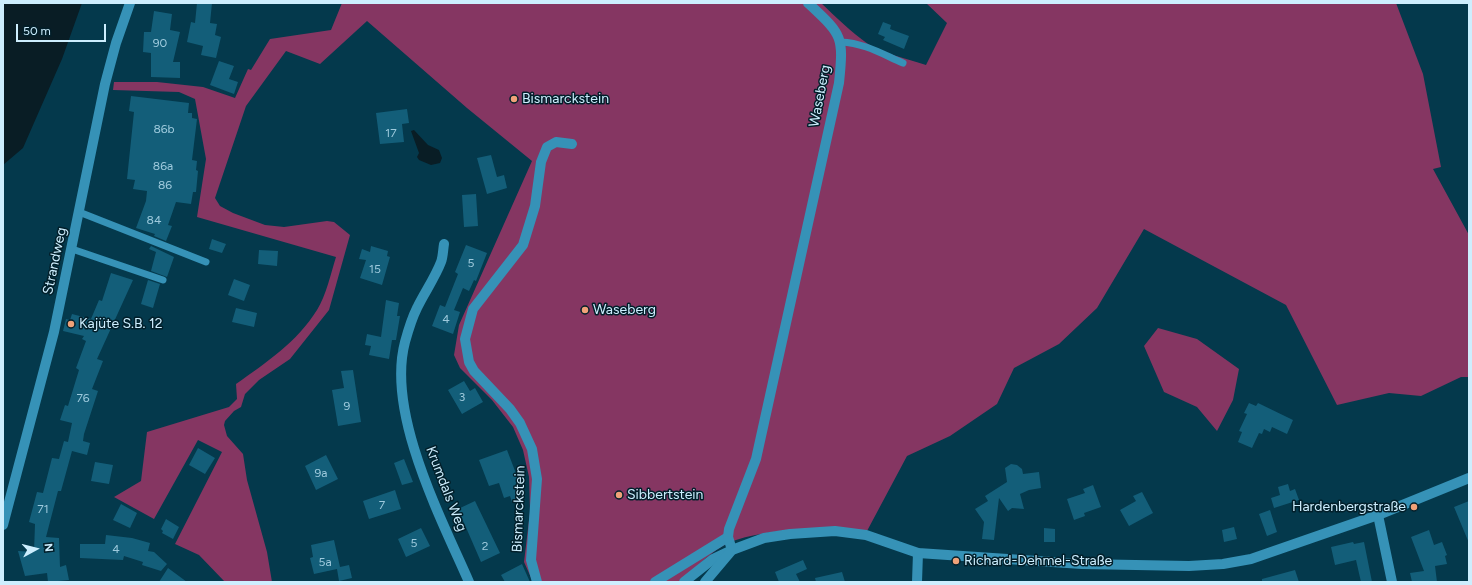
<!DOCTYPE html>
<meta charset="utf-8">
<style>
body{margin:0}
#map{position:relative;width:1472px;height:585px;overflow:hidden;background:#04394c;font-family:Figtree,sans-serif}
canvas{display:block}
.frame{position:absolute;inset:0;border:4px solid #cdeefe;pointer-events:none}
.north{position:absolute;left:16px;top:529px;width:40px;height:40px;-webkit-text-stroke:3px #021f2a;paint-order:stroke;rotate:83deg;font-size:11px;font-weight:700;line-height:16px;text-align:center;color:#cdeefe}
.north::after{content:'';display:block;margin:auto;width:14px;height:18px;background:#cdeefe;clip-path:polygon(50% 0,100% 100%,50% 72%,0 100%)}
.scale{position:absolute;left:16px;top:24px;width:90px;height:18px;box-sizing:border-box;border:2px solid #cdeefe;border-top:0;padding-left:5px;font-size:12px;line-height:14px;white-space:nowrap;color:#cdeefe;-webkit-text-stroke:3px #021f2a;paint-order:stroke}
</style>
<div id="map">
<canvas width="1472" height="585"></canvas>
<div class="frame"></div>
<div class="north">N</div>
<div class="scale">50 m</div>
</div>
<script>
const context = document.querySelector('canvas').getContext('2d');
context.lineJoin = 'round';
function fillPath(path, color) {
  context.fillStyle = color;
  context.fill(path, 'evenodd');
}
function stroke(path, color, width, dash) {
  context.strokeStyle = color;
  context.lineWidth = width;
  context.lineCap = dash ? 'butt' : 'round';
  context.setLineDash(dash || []);
  context.stroke(path);
}
function write(font, color, halo, rows, align = 'center') {
  context.font = font + ' Figtree,sans-serif';
  context.lineWidth = 3;
  context.setLineDash([]);
  context.textBaseline = 'middle';
  context.strokeStyle = halo;
  context.fillStyle = color;
  for (const [text, x, y, turn = 0] of rows) {
    context.save();
    context.translate(x, y);
    context.rotate((+turn || 0) * Math.PI / 180);
    context.textAlign = isNaN(turn) ? turn : align;
    if (halo) context.strokeText(text, 0, 0);
    context.fillText(text, 0, 0);
    context.restore();
  }
}
fillPath(new Path2D(`
 M342,3H821C836,17 851,32 868,44C885,54 907,59 926,65L947,23L926,3H1396L1423,74L1441,167L1433,169L1469,235V377H1461L1421,396L1389,393L1337,405L1286,305L1144,229L1097,308L1059,344L1014,368L997,404L950,436L907,456L867,531C824,531 777,526 736,540C714,547 697,567 680,582H533L524,562L530,512L529,477L523,450L513,427L492,400L460,368L454,355L459,325L532,161L467,108L367,21L320,64L286,51L246,106L215,198L220,206L233,213L265,225L284,227L327,221L334,222L350,235L329,310L290,359L259,380L245,394L241,407L234,411L225,421L224,425L227,436L243,454L247,480L267,552L272,582H225L199,555L175,544L222,452L198,440L154,519L114,497L141,481L147,432L229,407L237,399L236,384C267,362 297,342 317,310C326,296 331,273 336,257L197,217L206,159L195,99L179,92L113,90L114,82H157L203,87L235,98L248,69L251,70L270,39L331,30Z
 M1158,328L1197,339L1239,369L1233,400L1217,431L1197,407L1164,392L1144,346Z`), '#853662');
fillPath(new Path2D(`
 M3,3H82L62,59L23,148L3,165Z
 M414,130L428,145L439,150L442,158L440,163L431,165L419,160L417,157L419,153L411,131Z`), '#091d25');
fillPath(new Path2D(`
 M197,3H212L210,23L217,24L215,35L221,37L216,58L201,55L203,46L187,42L191,22L195,23Z
 M154,11L172,14L170,30L180,32L173,62H180V78L151,77V53L143,52L144,32H151Z
 M883,22L891,25L890,29L909,36L904,49L883,40L885,37L878,34Z
 M219,61L234,66L229,79L238,82L234,94L210,85Z
 M131,96L189,103L188,113H192V118L197,119L192,160L197,161L196,170L198,171L196,192H193L191,204L176,202L168,225L172,226L166,241L154,236L155,234L136,228L146,201L147,191L133,189L135,180L127,179L134,112L129,111Z
 M407,109L409,123L402,124L404,142L380,144L376,113Z
 M491,155L497,177L504,175L507,188L487,194L477,158Z
 M476,194L478,226L464,227L462,195Z
 M212,239L226,244L222,253L209,249Z
 M466,245L487,253L476,281L474,280L469,291L463,288L454,310L460,312L453,334L432,326L440,305L445,307L458,274L455,272Z
 M151,246L174,257L167,277L151,271L156,252L149,249Z
 M371,246L388,251L387,256L390,257L382,285L360,278L366,260L359,259L362,249L370,252Z
 M259,250L278,251L277,266L258,264Z
 M111,273L133,280L97,359L103,361L92,389L98,391L84,434L83,441L90,443L87,455L72,451L61,491H58L46,537L59,538L60,567L66,565L69,580L48,582L47,573L25,576L18,551L34,552L35,524L29,522L37,492L43,493L52,458L59,459L64,441L68,442L72,423L60,420L65,405L68,406L79,370L76,368L86,341L82,339L84,336L63,331L66,319L70,320L72,314L91,319L99,300L102,301Z
 M234,279L250,285L244,301L228,295Z
 M148,280L160,284L153,308L141,304Z
 M386,300L399,303L397,316H400L396,340H392L389,359L369,355L371,346L365,345L367,334L381,337Z
 M236,308L257,313L254,327L232,322Z
 M353,370L361,422L338,426L332,390L344,388L341,371Z
 M464,381L470,391L475,388L483,402L462,414L448,390Z
 M1249,403L1256,406L1258,403L1293,420L1287,434L1272,427L1270,432L1264,429L1262,434L1259,433L1252,448L1238,442L1242,432L1239,431L1247,414L1244,413Z
 M198,448L215,458L205,474L189,465Z
 M507,450L525,497L512,502L510,496L504,498L499,483L489,486L479,460Z
 M326,455L338,479L316,490L305,466Z
 M404,459L413,482L402,485L394,463Z
 M95,462L113,465L109,484L91,481Z
 M1011,464L1017,465L1022,469L1023,474L1039,472L1041,488L1029,490L1020,494L1024,509L1012,508L1008,511L999,498L994,540L982,539L984,522L975,509L988,501L985,496L1007,482L1005,468Z
 M1288,484L1290,491L1295,489L1299,500L1274,508L1271,498L1280,495L1278,487Z
 M1093,485L1101,507L1084,513L1085,516L1074,520L1067,499L1085,493L1083,489Z
 M395,490L401,509L369,519L363,501Z
 M1142,492L1153,513L1129,526L1120,510L1136,501L1133,496Z
 M475,501L500,553L481,562L458,509Z
 M1469,501V543L1454,507Z
 M121,504L137,513L130,528L113,520Z
 M1270,510L1277,532L1267,536L1259,514Z
 M166,519L179,527L173,539L162,533L163,531L161,529Z
 M1234,527L1237,539L1224,542L1222,530Z
 M421,528L430,546L406,557L398,539Z
 M1044,528L1055,529V542H1044Z
 M1429,530L1434,545L1442,542L1447,555L1445,556L1447,564L1435,566L1437,582H1412L1410,573L1424,571L1411,537Z
 M106,535L132,538L150,543L148,551L154,552L167,564L161,571L142,565L143,562L124,556L123,560L80,558V544H105Z
 M334,540L340,567L349,565L352,578L339,581L337,569L314,574L310,558L313,557L311,545Z
 M1353,542L1354,544L1364,542L1372,582H1361L1356,560L1335,565L1331,547Z
 M803,560L807,569L796,574L800,582H779L775,572Z
 M522,564L530,582H505L501,575Z
 M168,568L187,582H159Z
 M1295,570L1299,582H1262V579Z
 M842,572L845,582H816L815,578Z`), '#135e79');
stroke(new Path2D(`
 M841,42C864,43 882,54 903,63
 M79,212L206,262
 M72,249L163,280`), '#3692b7', 7);
stroke(new Path2D(`
 M444,244C443,250 443,257 441,262C435,278 424,293 417,308C412,318 408,331 405,342C386,413 441,518 469,582
 M1378,515L1392,582
 M537,582L531,560L537,479L532,449L520,423L510,409L474,371L469,362L465,339L473,309L523,245L535,206L541,162L547,147L556,142L572,144
 M655,582L728,537
 M684,582L713,559L732,550
 M917,582L918,553`), '#3692b7', 10);
stroke(new Path2D(`
 M3,525L54,332L105,84L116,43L130,3
 M732,550L728,537L729,529L756,459L839,83C844,35 842,35 808,3
 M705,582L732,550L764,538L790,534L835,531L866,535L918,553L1082,564L1189,566L1223,564L1251,559L1378,515L1469,478`), '#3692b7', 10);
for (const [x, y, r, color] of [
 [514,99,4,"#f0a279"],
 [585,310,4,"#f0a279"],
 [71,324,4,"#f0a279"],
 [619,495,4,"#f0a279"],
 [1414,507,4,"#f0a279"],
 [956,561,4,"#f0a279"]
]) {
  const dot = new Path2D();
  dot.arc(x, y, r, 0, 2 * Math.PI);
  context.fillStyle = color;
  context.fill(dot);
  stroke(dot, '#021f2a', 1.5);
}
write('12px', '#9ecadd', null, [
 ["90",160,43],
 ["86b",164,129],
 ["17",391,133],
 ["86a",163,166],
 ["86",165,185],
 ["84",154,220],
 ["5",471,263],
 ["15",375,269],
 ["4",446,319],
 ["3",462,397],
 ["76",83,398],
 ["9",347,406],
 ["9a",321,473],
 ["7",382,505],
 ["71",43,509],
 ["5",414,543],
 ["2",485,546],
 ["4",116,549],
 ["5a",325,562]
]);
write('14px', '#cdeefe', '#021f2a', [
 ["Waseberg",820,96,-79],
 ["Strandweg",55,261,-78],
 ["Krumdals Weg",446,489,69],
 ["Bismarckstein",519,509,-88]
]);
write('14px', '#cdeefe', '#021f2a', [
 ["Bismarckstein",522,99],
 ["Waseberg",593,310],
 ["Kajüte S.B. 12",79,324],
 ["Sibbertstein",627,495],
 ["Hardenbergstraße",1406,507,"right"],
 ["Richard-Dehmel-Straße",964,561]
], 'left');
</script>
